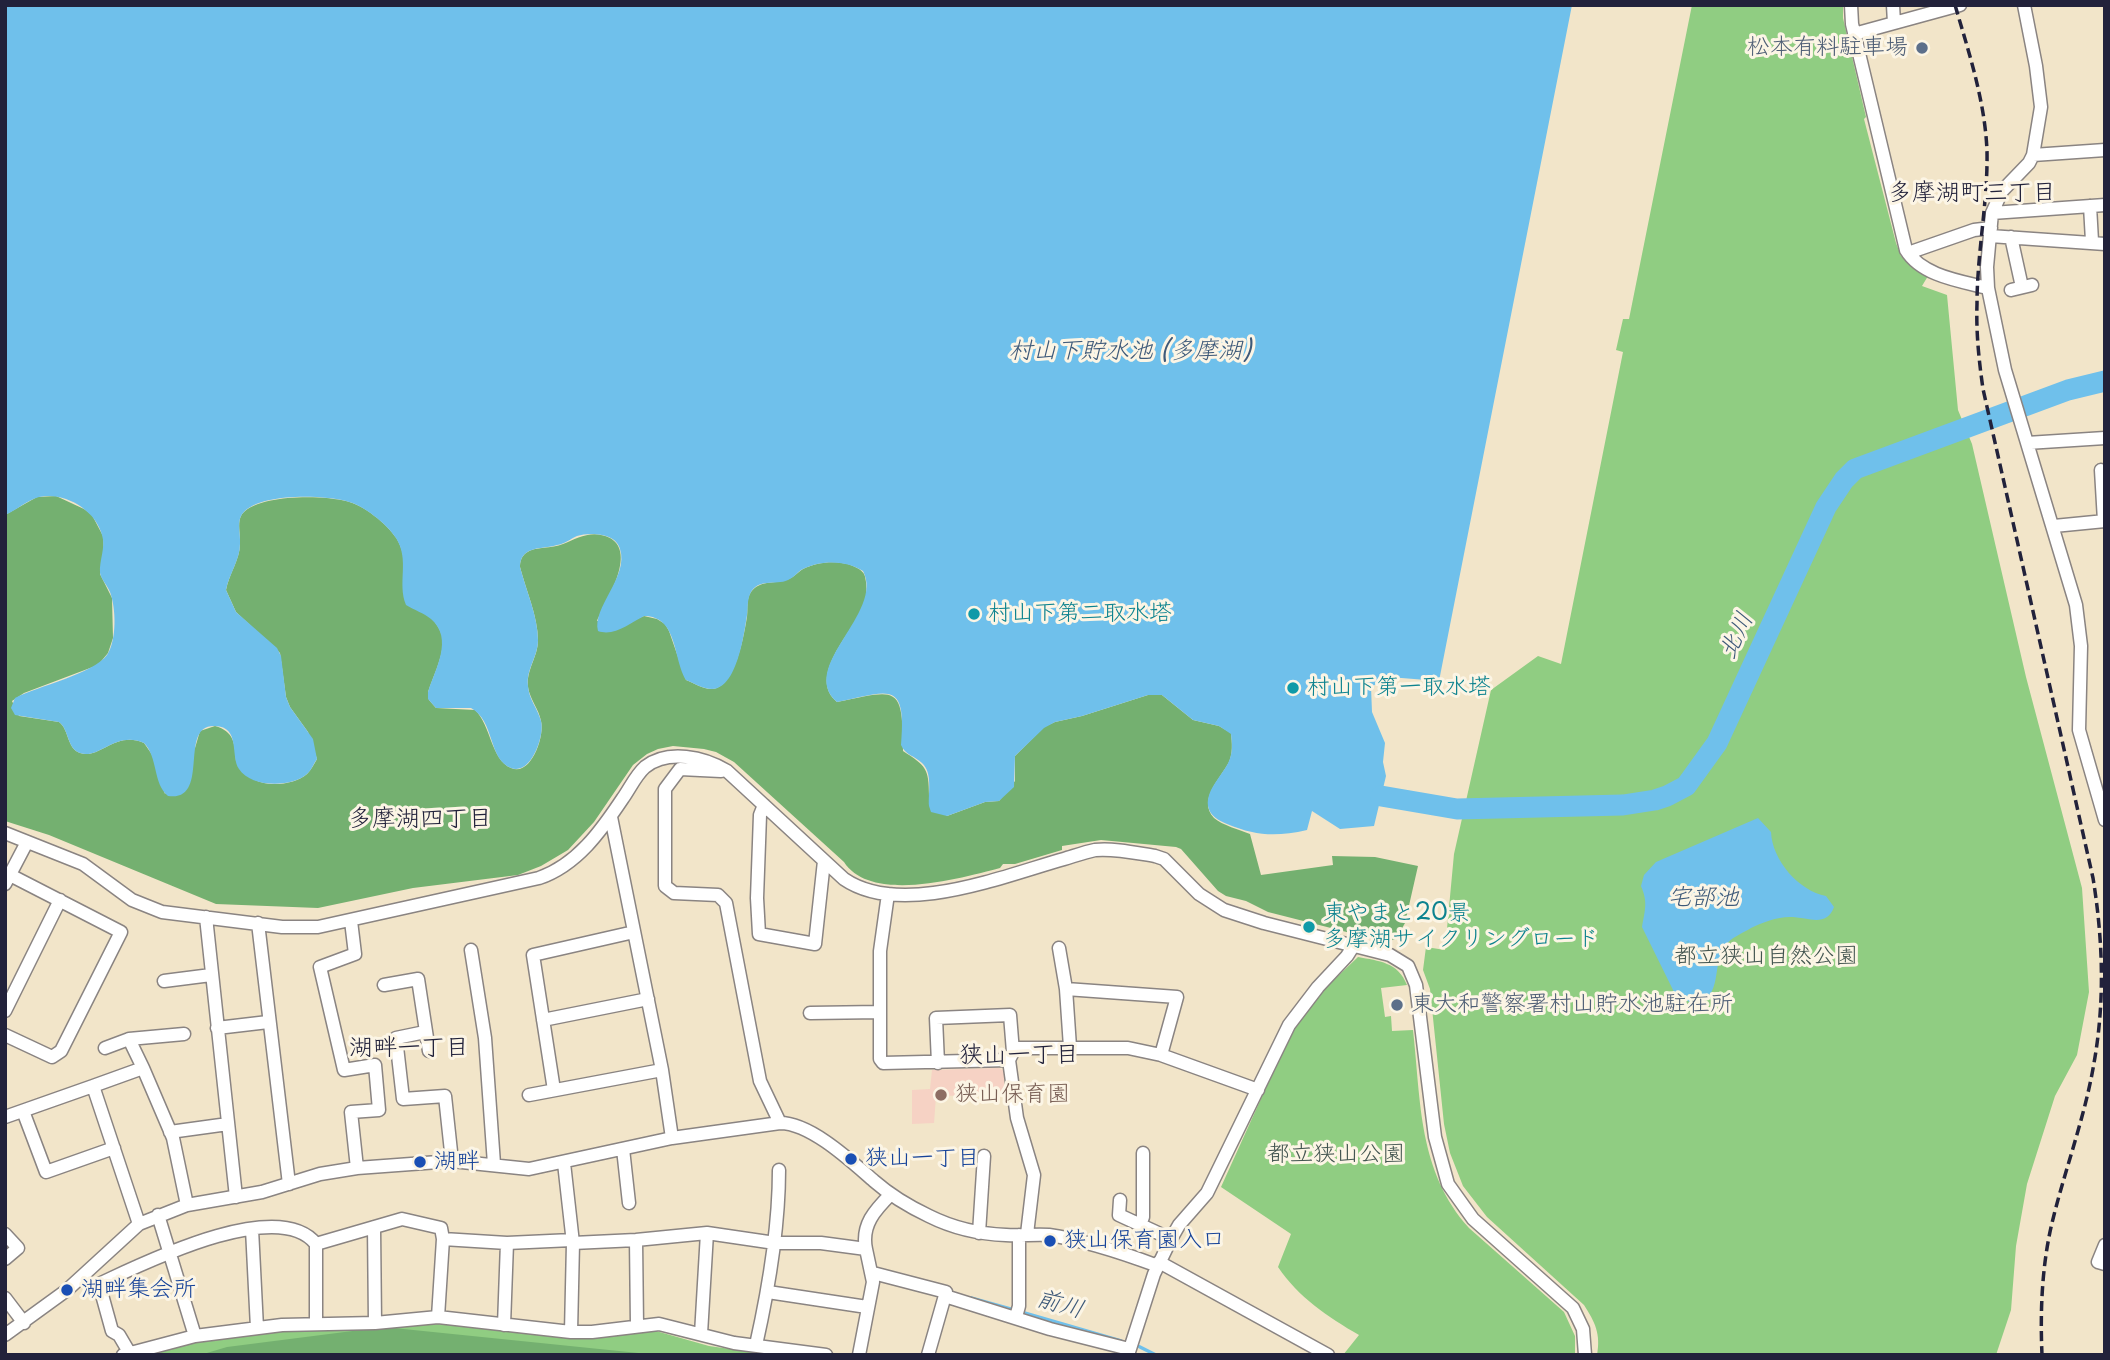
<!DOCTYPE html>
<meta charset="utf-8">
<style>
body{margin:0}
#map{position:relative;width:2110px;height:1360px;overflow:hidden;background:#f2e5c9;font-family:"Playpen Sans",sans-serif}
canvas{display:block}
.frame{position:absolute;inset:0;border:7px solid #22223b;pointer-events:none}
</style>
<div id="map">
<canvas width="2110" height="1360"></canvas>
<div class="frame"></div>
</div>
<script>
const context = document.querySelector('canvas').getContext('2d');
context.lineJoin = 'round';
function fillPath(path, color) {
  context.fillStyle = color;
  context.fill(path, 'evenodd');
}
function stroke(path, color, width, dash) {
  context.strokeStyle = color;
  context.lineWidth = width;
  context.lineCap = dash ? 'butt' : 'round';
  context.setLineDash(dash || []);
  context.stroke(path);
}
function write(font, color, halo, rows, align = 'center') {
  context.font = font + ' "Playpen Sans","Klee One",sans-serif';
  context.lineWidth = 6;
  context.setLineDash([]);
  context.textBaseline = 'middle';
  context.strokeStyle = halo;
  context.fillStyle = color;
  for (const [text, x, y, turn = 0] of rows) {
    context.save();
    context.translate(x, y);
    context.rotate((+turn || 0) * Math.PI / 180);
    context.textAlign = isNaN(turn) ? turn : align;
    if (halo) context.strokeText(text, 0, 0);
    context.fillText(text, 0, 0);
    context.restore();
  }
}
fillPath(new Path2D(`
 M999,1068L1004,1071V1095L936,1096L934,1123L912,1124V1090L930,1089L932,1070Z`), '#f6d2c4');
fillPath(new Path2D(`
 M1692,5H1843V18L1866,117L1864,119L1896,243L1901,256L1928,276L1922,286L1947,295L1958,410L1972,444L2026,677L2082,888L2089,992L2077,1055L2055,1096L2027,1184L2016,1246L2011,1310L1996,1355H1597C1601,1334 1595,1322 1584,1305L1487,1217L1463,1186L1450,1153L1444,1124L1430,989L1423,970L1426,947L1445,950L1454,854L1491,690L1538,656L1561,664L1623,352L1616,350L1623,319H1629Z
 M1358,957C1379,961 1398,962 1407,985L1381,988L1385,1017L1391,1016L1392,1031L1413,1030C1421,1102 1418,1171 1469,1228L1564,1312L1575,1336V1355H1343L1359,1335C1328,1317 1298,1297 1278,1267L1291,1234L1221,1187L1293,1028L1318,995Z
 M438,1324L591,1339L656,1331L709,1346L773,1355H144L162,1347L279,1331Z`), '#90cd82');
fillPath(new Path2D(`
 M56,496L84,509L92,515L103,536L104,552L100,574L112,598L113,638L108,653L98,665L24,693L12,701L19,716L59,722C69,729 67,749 80,753C99,760 116,730 144,743L153,756L165,794L195,748L200,731L215,726C234,731 235,744 236,761C240,766 246,775 252,778C265,788 295,785 307,774C311,770 314,764 317,759L308,732L290,707L286,697L280,653L236,612L226,590C229,574 240,559 240,544C241,534 236,521 243,513C260,494 323,495 346,501C364,505 387,524 397,539C407,556 404,573 403,591C416,604 444,623 443,643C442,659 433,677 428,692L429,700L436,708L475,710C491,725 491,760 511,768C531,777 545,736 541,721C539,709 530,700 528,687C526,670 538,657 538,640C538,617 526,590 520,567C520,562 521,557 526,553C535,546 552,549 563,544C578,538 592,529 610,538C637,553 606,601 597,621H632L644,616L657,619L665,624L669,631L686,680C694,683 703,689 711,689C735,689 744,635 747,617C748,609 746,599 751,592C760,580 773,584 785,580C792,579 797,573 803,569C819,561 843,559 859,569C865,573 865,576 866,582C867,591 866,600 863,608C852,632 807,677 837,702C897,690 903,683 903,751C926,766 929,768 929,796L947,816L985,802L999,801L1015,781V756L1044,727L1055,722L1082,716L1148,695H1162L1193,720L1219,726L1231,733C1232,743 1233,753 1229,762C1221,778 1197,800 1214,818C1222,825 1240,830 1250,834L1261,875L1333,865L1332,856L1375,857L1418,866L1405,923L1396,939L1386,942L1268,912L1246,901L1226,896L1218,891L1181,849L1176,847L1101,840L1062,846V850L1015,864H1003L1000,868C961,878 871,904 844,862L734,762L716,752L704,749L673,746L658,749L647,754L633,765L594,822L568,850L541,866L518,875L413,888L318,908L216,904L49,835L5,821V515L37,497Z
 M384,1327L658,1355H200L227,1347Z`), '#74b070');
fillPath(new Path2D(`
 M5,5H1572L1439,681L1389,677L1371,687L1372,712L1385,743L1383,762L1386,776L1374,826L1340,829L1312,811L1307,830C1276,837 1256,836 1227,824C1218,820 1210,816 1208,806C1206,789 1223,775 1229,761C1233,752 1232,743 1231,734L1219,726L1193,720L1162,695H1148L1082,716L1055,722L1044,728L1015,756L1014,787L999,801L985,802L947,816L931,812L929,806C928,793 933,773 922,763C915,756 905,755 901,745C907,678 888,692 837,702C797,667 885,613 863,571C845,560 820,560 801,570C797,573 793,578 788,580C775,586 758,577 750,594C747,601 748,609 747,615C744,634 737,689 712,689C703,689 694,683 686,680C673,659 678,616 644,616C630,623 614,637 598,631C592,607 629,577 620,549C616,533 590,532 577,536C570,539 565,544 557,545C548,548 533,547 526,553C521,557 520,562 520,567C526,590 538,617 538,640C538,657 526,669 528,686C529,700 538,709 541,721C545,735 531,776 511,768C488,759 495,721 471,708H436L428,699V692C435,669 454,639 431,619C424,613 414,610 406,605C397,583 410,560 396,538C386,523 363,505 346,501C322,495 260,493 243,513C236,521 241,534 240,544C240,560 229,574 226,590L236,612L277,648L281,656L286,697L290,707L313,739L317,759C314,763 312,769 308,773C293,788 251,788 239,769C230,756 241,727 215,726C177,724 212,802 168,796C153,784 158,757 144,743C116,730 99,760 80,753C67,749 69,729 59,722L15,715L11,708L15,698C38,686 93,674 107,655C117,640 116,608 110,592C107,585 101,579 100,573C99,560 106,548 102,535C96,510 64,491 39,497C27,500 17,510 5,515Z
 M1758,818L1771,832C1772,860 1799,891 1826,896L1834,907C1827,927 1809,918 1793,917C1779,916 1763,922 1751,928C1743,933 1730,938 1725,946C1711,966 1724,995 1695,1005L1675,994L1642,927C1645,910 1648,902 1641,886L1644,875L1656,862Z`), '#6fc0eb');
stroke(new Path2D(`
 M971,1298L1014,1310
 M1021,1312L1121,1341
 M1136,1345L1156,1355`), '#6fc0eb', 3.5);
stroke(new Path2D(`
 M1381,796L1457,809L1623,805L1655,800L1667,796L1686,786L1717,743L1826,507L1844,480L1855,469L2068,390L2105,381`), '#6fc0eb', 21);
const minor = new Path2D(`
 M1851,5L1852,24L1906,250C1922,276 1960,281 1988,288
 M1893,5L1894,23
 M2024,5L2036,66L2041,107L2033,155L2029,163L2002,191L1992,213L1987,267L1988,288L2005,370L2076,605L2081,646L2079,730L2105,820
 M1854,34L1960,5
 M2033,155L2105,150
 M2090,206L2092,241
 M1992,213L2105,205
 M1990,236L2105,244
 M2011,237L2022,287
 M1908,253L1974,230L1991,228
 M2011,290L2032,285
 M2027,443L2105,438
 M2101,470L2104,521
 M2054,526L2105,521
 M721,771L680,769L665,789V886L674,893L718,895L726,903L760,1081L780,1123
 M764,805L760,815L757,898L759,934L815,944L824,861
 M611,817L662,1070L672,1138
 M5,833L83,864L132,900L162,912L282,927H318L539,878C577,865 601,831 623,798C630,788 636,775 645,767C668,749 704,757 727,771L844,879C901,918 1003,876 1064,859C1074,856 1085,852 1095,850C1114,848 1136,853 1155,856L1164,859L1199,894L1224,910L1264,923L1390,955L1408,966L1416,985L1435,1137L1448,1184L1473,1219L1573,1308L1583,1329L1585,1355
 M5,884L27,842
 M888,894L880,951V1059L883,1063L1009,1060
 M206,917L236,1197
 M351,921L355,954L320,967L344,1070L375,1065L379,1110L351,1112L357,1168
 M258,923L289,1184
 M1059,948L1066,989L1070,1047
 M471,950L485,1038L494,1164
 M164,981L211,975
 M384,985L418,979L429,1051
 M1066,989L1177,997L1161,1055
 M5,1011L60,900
 M810,1013L880,1012
 M543,1020L648,999
 M217,1028L268,1022
 M425,1032L396,1038L403,1099L445,1096L452,1161
 M5,1035L52,1057L61,1051L121,932L10,875
 M105,1048L129,1039
 M938,1063L936,1018L1010,1015L1013,1052
 M143,1068L129,1039L184,1034
 M93,1086L143,1068L173,1138L187,1205
 M554,1090L533,955L634,932
 M529,1095L662,1070
 M23,1111L46,1172L114,1148
 M5,1117L93,1086L139,1224
 M170,1132L228,1124
 M623,1149L629,1203
 M564,1163L573,1243L571,1332
 M1120,1200L1119,1215L1171,1239
 M158,1215L195,1336
 M1140,1225L1143,1217V1153
 M374,1227L375,1323
 M252,1229L257,1328
 M979,1233L984,1156
 M5,1234L18,1248L5,1259
 M1027,1234L1034,1175L1017,1118L1009,1060L1013,1052L1017,1048H1128L1161,1055L1258,1090
 M443,1239L507,1243L572,1240
 M636,1240L637,1326
 M573,1243L636,1240L707,1233L775,1243H821L866,1249L873,1282L859,1355
 M316,1244L402,1219L441,1228L443,1239L438,1317
 M2105,1245L2098,1262L2105,1264
 M866,1249C861,1225 875,1210 891,1194
 M1159,1262L1328,1355
 M873,1273L946,1292L928,1355
 M768,1292L867,1307
 M945,1296L1050,1329L1129,1349
 M5,1298L24,1323
 M1016,1317L1019,1306V1235
 M504,1325L507,1243
 M701,1334L707,1233
 M5,1335L67,1290L139,1224L187,1205L262,1192L320,1174L357,1168L452,1161L529,1169L672,1138L780,1123C811,1123 852,1162 874,1181C890,1195 910,1207 929,1216C953,1228 979,1234 1006,1235C1021,1236 1034,1234 1049,1235C1085,1240 1123,1253 1158,1266
 M756,1345C769,1287 779,1229 779,1170
 M129,1352L119,1335L112,1331L99,1284C144,1263 278,1196 316,1244V1324
 M123,1355L195,1336L282,1325L375,1323L438,1317L571,1332H592L659,1324L734,1343L826,1355
 M1128,1355L1154,1274L1171,1239L1179,1225L1207,1193L1289,1025L1318,987L1347,956L1354,945`);
stroke(minor, '#8a8482', 15);
stroke(minor, '#fff', 12);
stroke(new Path2D(`
 M1955,5C1969,53 1985,101 1987,151C1988,202 1977,253 1977,304C1976,333 1979,361 1983,389L2093,878C2103,940 2105,1001 2094,1063C2085,1117 2065,1169 2052,1223C2042,1265 2040,1311 2042,1355`), '#22223b', 3.5, [10, 5]);
for (const [x, y, r, color] of [
 [1922,48,7,"#5c6f8a"],
 [974,614,7,"#0f9aa8"],
 [1293,688,7,"#0f9aa8"],
 [1309,927,7,"#0f9aa8"],
 [1397,1005,7,"#5c6f8a"],
 [941,1095,7,"#8d6e63"],
 [851,1159,7,"#1a4fb4"],
 [420,1162,7,"#1a4fb4"],
 [1050,1241,7,"#1a4fb4"],
 [67,1290,7,"#1a4fb4"]
]) {
  const dot = new Path2D();
  dot.arc(x, y, r, 0, 2 * Math.PI);
  context.fillStyle = color;
  context.fill(dot);
  stroke(dot, '#fcf5e5', 2.5);
}
write('23px', '#4e5e75', '#fcf5e5', [
 ["松本有料駐車場",1908,48],
 ["東大和警察署村山貯水池駐在所",1411,1005,"left"]
], 'right');
write('23px', '#0d838f', '#fcf5e5', [
 ["村山下第二取水塔",988,614],
 ["村山下第一取水塔",1307,688],
 ["東やまと20景",1323,914],
 ["多摩湖サイクリングロード",1323,940]
], 'left');
write('23px', '#435550', '#fcf5e5', [
 ["都立狭山自然公園",1766,957],
 ["都立狭山公園",1336,1155]
]);
write('23px', '#785e54', '#fcf5e5', [
 ["狭山保育園",955,1095]
], 'left');
write('23px', '#164399', '#fcf5e5', [
 ["狭山一丁目",865,1159],
 ["湖畔",434,1162],
 ["狭山保育園入口",1064,1241],
 ["湖畔集会所",81,1290]
], 'left');
write('24px', '#22223b', '#fcf5e5', [
 ["多摩湖町三丁目",1972,193],
 ["多摩湖四丁目",420,819],
 ["湖畔一丁目",409,1048],
 ["狭山一丁目",1019,1055]
]);
write('italic 24px', '#3d5979', '#fcf5e5', [
 ["村山下貯水池 (多摩湖)",1130,351],
 ["北川",1737,636,-65],
 ["宅部池",1703,898],
 ["前川",1060,1305,16]
]);
</script>
